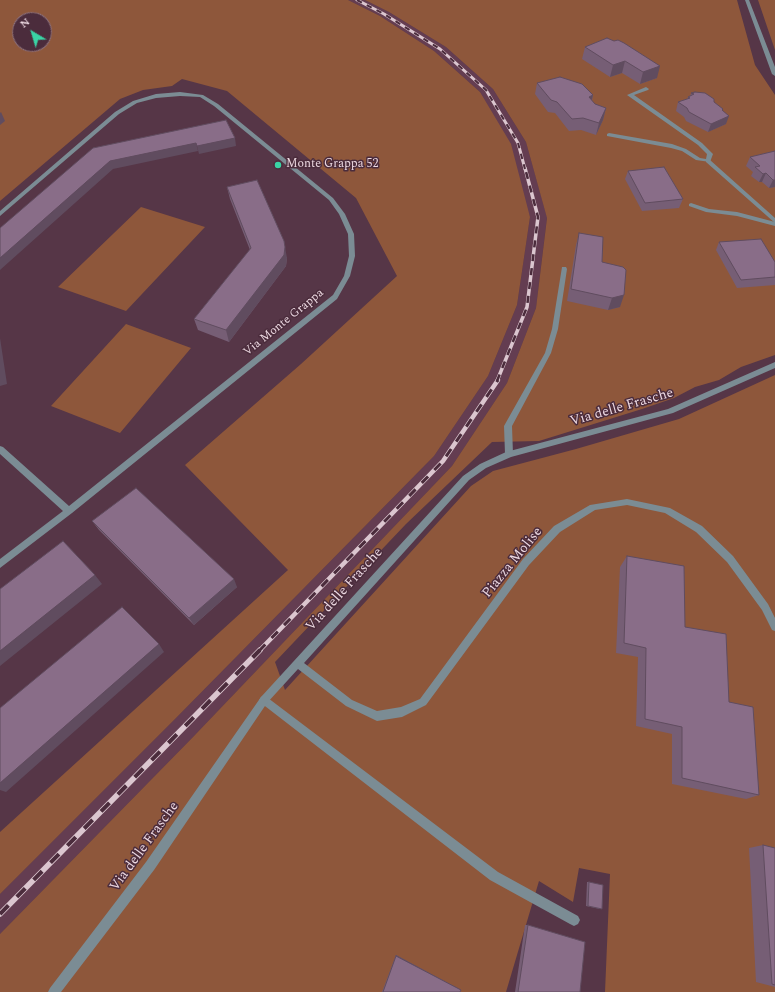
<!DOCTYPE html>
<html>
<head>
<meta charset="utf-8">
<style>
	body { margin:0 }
	#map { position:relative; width:775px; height:992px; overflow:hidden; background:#563647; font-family:Spectral,serif }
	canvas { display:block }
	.north { position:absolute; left:12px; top:12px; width:40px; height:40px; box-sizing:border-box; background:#4b2c3c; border:1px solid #8b717e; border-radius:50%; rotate:322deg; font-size:11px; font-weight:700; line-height:16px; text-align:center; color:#ecd8e1 }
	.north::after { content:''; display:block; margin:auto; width:14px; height:18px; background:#3ad4a5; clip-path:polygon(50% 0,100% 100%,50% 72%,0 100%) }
</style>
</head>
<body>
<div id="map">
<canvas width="775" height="992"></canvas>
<div class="north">N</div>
</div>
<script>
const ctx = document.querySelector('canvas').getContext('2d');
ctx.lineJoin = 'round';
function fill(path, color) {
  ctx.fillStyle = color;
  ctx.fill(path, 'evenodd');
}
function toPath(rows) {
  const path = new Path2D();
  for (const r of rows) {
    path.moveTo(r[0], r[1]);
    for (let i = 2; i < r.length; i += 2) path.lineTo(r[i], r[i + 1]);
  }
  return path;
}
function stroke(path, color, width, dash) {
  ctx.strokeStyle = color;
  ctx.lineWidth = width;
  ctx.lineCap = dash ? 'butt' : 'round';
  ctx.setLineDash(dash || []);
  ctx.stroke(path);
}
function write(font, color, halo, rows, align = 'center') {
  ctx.font = font + ' Spectral,serif';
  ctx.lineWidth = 3;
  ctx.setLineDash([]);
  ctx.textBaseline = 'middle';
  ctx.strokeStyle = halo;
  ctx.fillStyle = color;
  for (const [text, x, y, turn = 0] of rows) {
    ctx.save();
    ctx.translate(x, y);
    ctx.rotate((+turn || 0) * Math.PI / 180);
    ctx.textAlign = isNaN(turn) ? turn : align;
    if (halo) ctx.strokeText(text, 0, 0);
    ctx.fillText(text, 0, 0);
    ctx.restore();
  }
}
const built = toPath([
	[348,0,365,0,389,12,446,47,493,89,526,142,547,217,536,308,507,383,452,466,194,736,0,934,0,894,176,718,434,456,488,376,517,305,530,217,480,92,434,51,380,16]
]);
const green = toPath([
	[0,0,348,0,380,16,434,51,480,92,511,144,530,217,517,305,488,376,434,456,176,718,0,894,0,832,288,570,185,465,301,364,397,276,356,198,227,91,182,79,172,86,143,90,120,99,0,201],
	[20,20,44,20,44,44,20,44],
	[365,0,737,0,755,65,775,95,775,355,741,367,719,380,695,387,674,398,642,409,539,441,492,442,406,524,275,662,285,690,471,486,493,471,576,449,679,419,775,375,775,992,605,992,610,874,579,868,573,902,539,881,506,992,0,992,0,934,194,736,452,466,507,383,536,308,547,218,526,142,493,89,446,47,389,12],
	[758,0,775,0,775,50],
	[141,207,205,227,126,311,58,287],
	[126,324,191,348,120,433,51,406]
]);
const lane = toPath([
	[646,87,649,89,648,90,634,95,702,143,713,154,710,162,696,160,682,151,671,148,607,136,607,134,609,133,672,144,686,149,700,158,706,159,707,154,698,145,627,95,646,87],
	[691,203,709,209,737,212,775,222,775,226,737,216,706,212,689,206,689,204,691,203],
	[562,267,566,267,567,269,558,329,551,353,512,426,513,454,512,456,509,457,506,456,505,454,504,426,545,353,552,329,562,267],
	[264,695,498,872,578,916,580,920,578,924,574,926,570,924,490,880,261,703,259,700,261,697,264,695]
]);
const street = toPath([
	[745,0,749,0,775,67,775,76,772,74,745,0],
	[180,92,203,95,218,104,333,198,345,214,354,234,355,256,350,276,337,299,72,513,0,568,0,559,63,511,0,454,0,446,3,447,69,506,333,295,344,276,349,256,348,234,339,214,329,200,214,106,200,97,180,96,156,98,137,103,119,114,0,216,0,211,115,112,133,101,156,94,180,92],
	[706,160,710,160,775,218,775,223,706,162,706,160],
	[775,362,775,368,673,413,511,457,486,468,469,480,304,663,352,700,377,711,401,707,420,699,523,559,554,526,590,505,627,499,670,508,702,526,733,556,768,604,775,618,775,631,772,630,762,610,727,562,696,532,665,513,627,505,595,510,560,532,529,565,426,705,402,717,377,721,346,706,298,669,267,703,154,870,61,992,48,992,50,988,146,862,261,697,463,476,480,464,506,452,668,409,775,362]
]);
const railFar3 = toPath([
	[357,0,384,14,440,49,486,90,518,143,525,169]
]);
const railFar2 = toPath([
	[497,381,527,307,538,217,525,168]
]);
const railFar1 = toPath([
	[259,651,443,461,498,380]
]);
const rail = toPath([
	[0,914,260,650]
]);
const wall = toPath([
	[607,38,657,78,640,84,622,73,610,77,582,59,585,47],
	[537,83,593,95,592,101,595,104,606,108,603,120,596,135,581,130,569,131,555,113,548,112,535,94],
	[691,93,714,102,722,111,726,124,708,132,686,121,684,117,676,111,678,102,687,99,688,97,690,96],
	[775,151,775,187,769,188,762,182,759,182,751,176,753,172,746,166,750,157],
	[628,171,683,199,679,208,642,211,625,179],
	[227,187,287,258,286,266,229,342,198,330,194,319,250,250,230,199],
	[579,233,602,262,620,307,608,310,567,301,576,245],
	[719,242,775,262,775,285,737,288,716,250],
	[92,521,237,587,194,625,99,530],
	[627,556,685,627,729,702,759,795,746,799,672,784,672,734,636,726,638,657,616,653,620,567],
	[763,845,775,848,775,987,756,982,749,848],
	[587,882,589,882,602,909,600,909,586,906],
	[525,925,528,925,580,992,515,992],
	[396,955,459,989,460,992,382,992]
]);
const shadedWall = toPath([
	[625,61,622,73,610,77,613,65],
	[660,66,657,78,640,84,643,72],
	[593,95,590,107,589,97],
	[606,108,603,120,596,135,599,123],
	[1,112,5,121,0,125,0,113],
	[729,116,726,124,708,132,711,124],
	[235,138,236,146,199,154,197,146],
	[196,143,198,151,113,169,0,270,0,258,110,161],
	[766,173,762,182,759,182,763,174],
	[773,180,775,180,775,187,769,188],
	[285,247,287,258,286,266,229,342,226,330],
	[624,295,620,307,608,310,612,298],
	[0,338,7,384,0,386],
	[95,575,102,584,0,666,0,651],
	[234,579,237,587,194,625,189,618],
	[159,644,164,652,6,792,0,790,0,783],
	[396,955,459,989,461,990,396,956]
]);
const building = toPath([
	[607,38,614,41,618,40,624,43,660,66,643,72,625,61,613,65,585,47,607,38],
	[560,77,582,84,593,95,589,97,595,104,606,108,599,123,583,118,572,119,557,102,551,100,537,83,560,77],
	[695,92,705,93,714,99,714,102,723,109,722,110,729,116,711,124,689,112,687,108,678,102,690,98,688,97,694,94,691,93,695,92],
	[226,120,235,138,197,146,196,143,110,161,0,258,0,228,93,148,226,120],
	[775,151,775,180,773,180,766,173,763,174,755,167,760,166,750,157,775,151],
	[664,167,683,199,645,203,628,171,664,167],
	[257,180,284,241,285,247,284,255,226,330,194,319,251,248,227,187,257,180],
	[579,233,603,237,602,262,623,267,626,270,624,295,612,298,571,289,579,233],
	[761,239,775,262,775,277,741,280,719,242,761,239],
	[136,488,234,579,189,618,92,521,136,488],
	[63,541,95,575,0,651,0,589,63,541],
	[627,556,684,566,685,627,726,634,729,702,753,707,759,795,682,778,682,727,645,719,646,648,624,643,627,556],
	[122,607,159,644,0,783,0,708,122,607],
	[763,845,775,848,775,985,772,984,763,845],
	[589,882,603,885,602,909,588,906,589,882],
	[528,925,585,942,580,992,518,992,528,925],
	[396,956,461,990,460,992,383,992,396,956]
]);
const markers = [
	[278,165,4,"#3ad4a5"]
];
const farPoinames = [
	["Monte Grappa 52",286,165]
];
const farStreetnames = [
	["Via Monte Grappa",284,323,-39]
];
const streetNames = [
	["Via delle Frasche",622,408,-16],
	["Piazza Molise",513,563,-51],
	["Via delle Frasche",345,590,-48],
	["Via delle Frasche",145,847,-54]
];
fill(built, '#643d51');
fill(green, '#8e573b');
fill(lane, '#7b8c94');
fill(street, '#7b8c94');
stroke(railFar3, '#dbc6cf', 3);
stroke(railFar2, '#dbc6cf', 3.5);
stroke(railFar1, '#dbc6cf', 4.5);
stroke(rail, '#dbc6cf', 5.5);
stroke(railFar3, '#4b2c3c', 2, [5.5]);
stroke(railFar2, '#4b2c3c', 2.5, [7]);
stroke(railFar1, '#4b2c3c', 3, [9]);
stroke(rail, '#4b2c3c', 4, [12]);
fill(wall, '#765e75');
fill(shadedWall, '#604c5f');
fill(building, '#896d88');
stroke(building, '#604c5f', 1);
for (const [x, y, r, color] of markers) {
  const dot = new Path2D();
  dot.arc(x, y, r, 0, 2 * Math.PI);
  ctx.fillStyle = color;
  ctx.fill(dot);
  stroke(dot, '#4b2c3c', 1.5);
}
write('12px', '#ecd8e1', '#4b2c3c', farPoinames, 'left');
write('12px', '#ecd8e1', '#4b2c3c', farStreetnames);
write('14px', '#ecd8e1', '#4b2c3c', streetNames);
</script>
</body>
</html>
